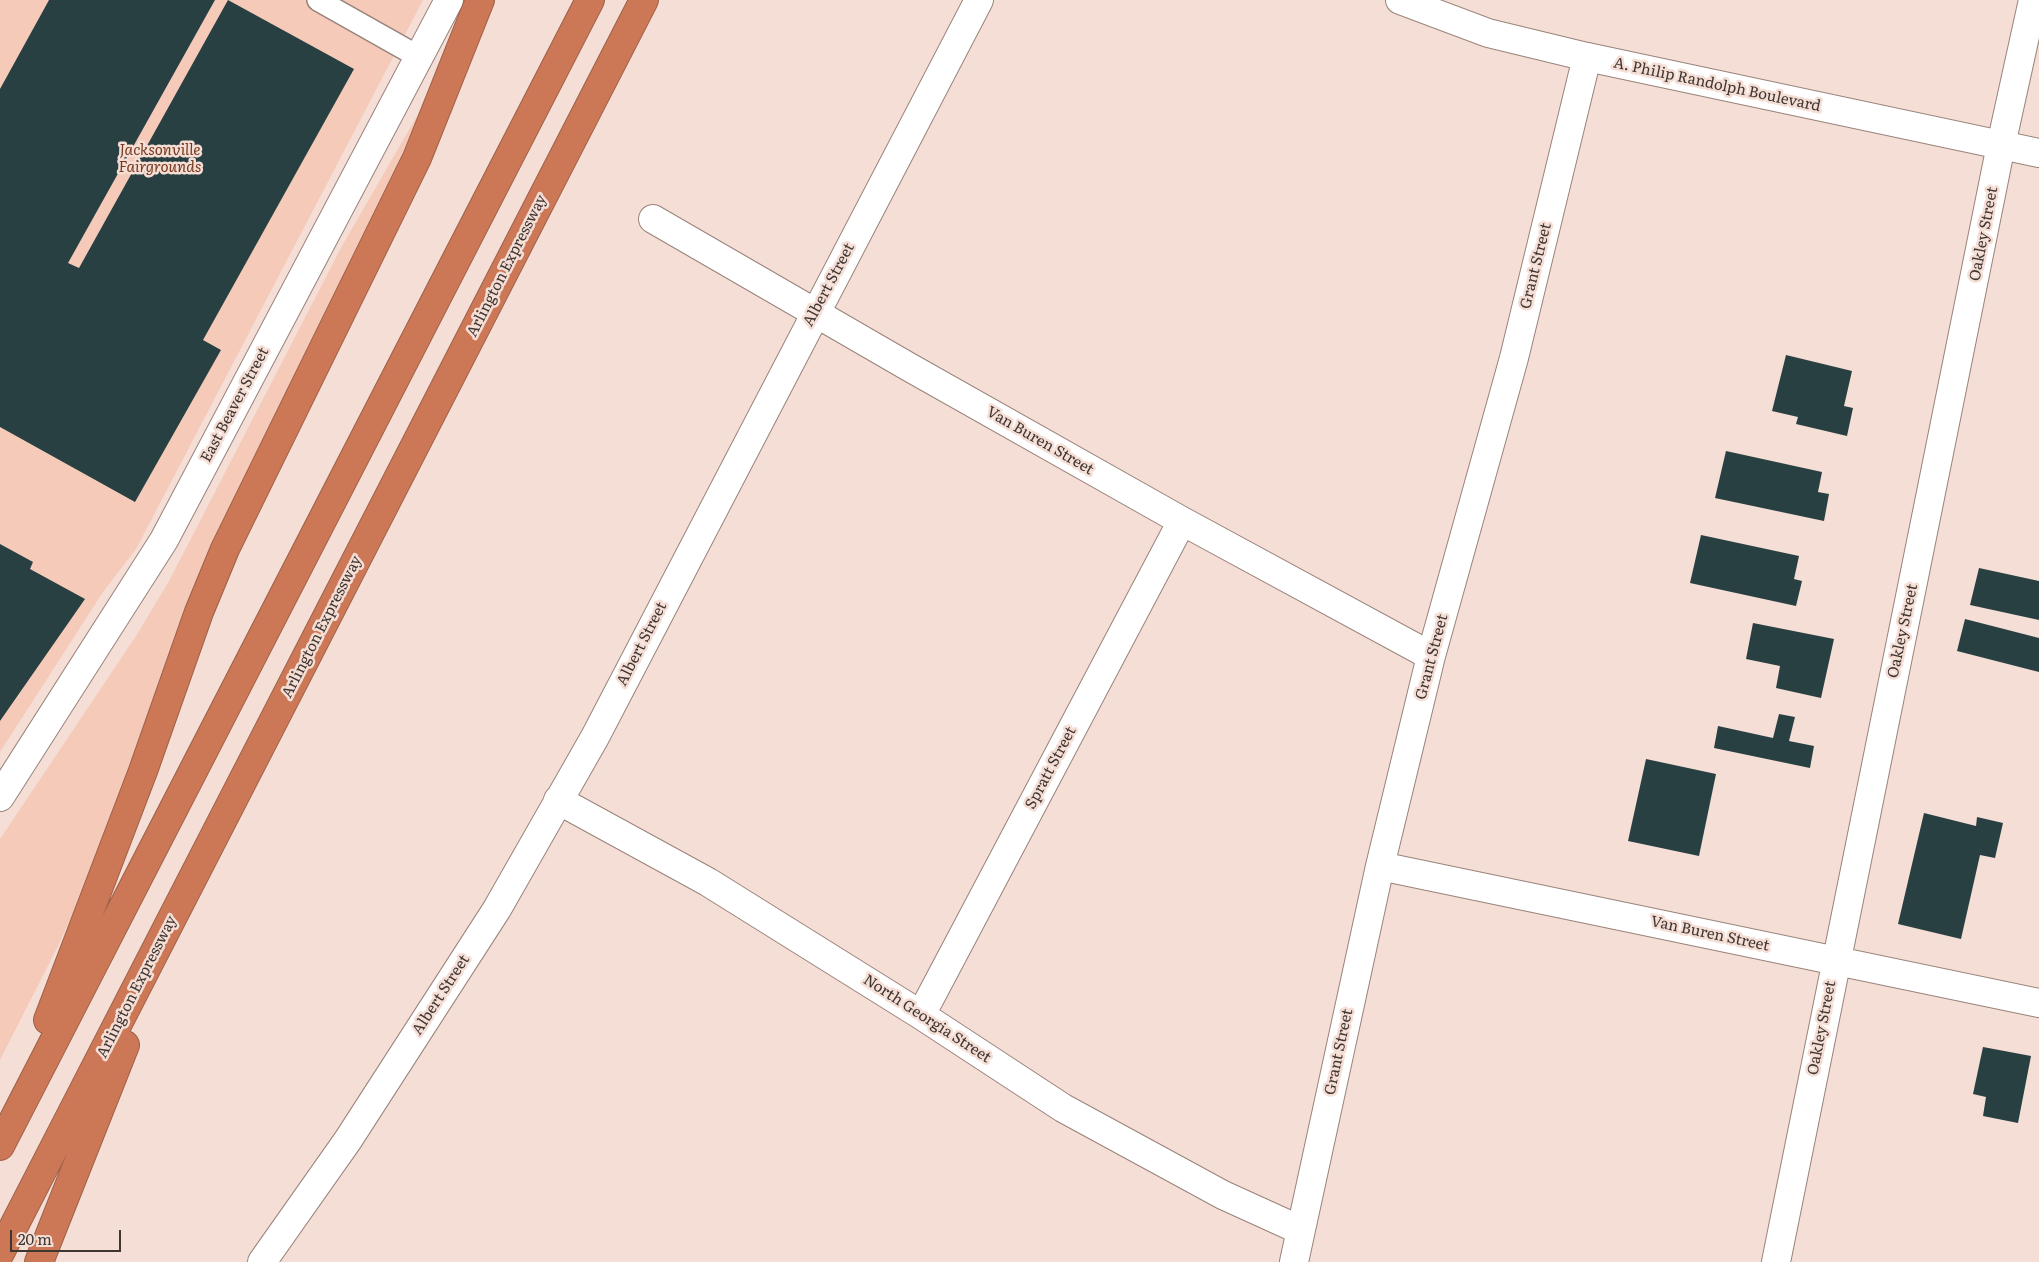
<!DOCTYPE html>
<html>
<head>
<meta charset="utf-8">
<style>
	body { margin:0 }
	#map { position:relative; width:2039px; height:1262px; overflow:hidden; background:#f5ded5; font-family:Literata,serif }
	canvas { display:block }
	.scale { position:absolute; left:10px; top:1230px; width:111px; height:22px; box-sizing:border-box; border:2px solid #3f3632; border-top:0; padding-left:6px; font-size:15px; line-height:18px; white-space:nowrap; color:#3f3632; -webkit-text-stroke:4px #f5ded5; paint-order:stroke }
</style>
</head>
<body>
<div id="map">
<canvas width="2039" height="1262"></canvas>
<div class="scale">20 m</div>
</div>
<script>
const ctx = document.querySelector('canvas').getContext('2d');
ctx.lineJoin = 'round';
function fill(path, color) {
  ctx.fillStyle = color;
  ctx.fill(path, 'evenodd');
}
function toPath(rows) {
  const path = new Path2D();
  for (const r of rows) {
    path.moveTo(r[0], r[1]);
    for (let i = 2; i < r.length; i += 2) path.lineTo(r[i], r[i + 1]);
  }
  return path;
}
function stroke(path, color, width, dash) {
  ctx.strokeStyle = color;
  ctx.lineWidth = width;
  ctx.lineCap = dash ? 'butt' : 'round';
  ctx.setLineDash(dash || []);
  ctx.stroke(path);
}
function write(font, color, halo, rows, align = 'center') {
  ctx.font = font + ' Literata,serif';
  ctx.lineWidth = 5;
  ctx.setLineDash([]);
  ctx.textBaseline = 'middle';
  ctx.strokeStyle = halo;
  ctx.fillStyle = color;
  for (const [text, x, y, turn = 0] of rows) {
    ctx.save();
    ctx.translate(x, y);
    ctx.rotate((+turn || 0) * Math.PI / 180);
    ctx.textAlign = isNaN(turn) ? turn : align;
    if (halo) ctx.strokeText(text, 0, 0);
    ctx.fillText(text, 0, 0);
    ctx.restore();
  }
}
const green = toPath([
	[0,0,423,0,136,549,103,592,0,752],
	[425,102,350,272,94,867,59,944,0,1060,0,839,136,636,169,581,342,246]
]);
const building = toPath([
	[49,0,215,0,68,263,79,268,228,0,354,69,203,340,221,350,135,502,0,427,0,89],
	[1786,355,1852,371,1844,406,1853,408,1847,436,1796,424,1798,417,1772,411],
	[1726,451,1822,472,1818,492,1829,494,1824,521,1715,498],
	[1701,535,1799,556,1794,579,1802,581,1796,606,1690,583],
	[0,544,33,562,30,569,85,599,0,721],
	[1979,568,2039,581,2039,620,1970,605],
	[1965,619,2039,638,2039,672,1957,651],
	[1753,623,1834,639,1821,698,1776,688,1780,666,1746,659],
	[1779,714,1795,717,1789,741,1814,746,1810,768,1714,748,1718,726,1773,738],
	[1646,759,1716,774,1699,856,1628,841],
	[1924,813,1976,826,1977,817,2003,823,1995,858,1980,855,1961,939,1898,924],
	[1983,1047,2031,1056,2018,1123,1983,1116,1986,1097,1973,1094]
]);
const service = toPath([
	[318,0,419,57]
]);
const minor = toPath([
	[653,219,909,367,1182,521,1431,656],
	[0,797,164,540,449,0],
	[558,800,708,882,921,1015,1063,1108,1223,1195,1300,1230],
	[1380,866,2039,1003],
	[921,1015,1182,521],
	[262,1262,348,1140,497,909,595,737,979,0],
	[1294,1262,1380,866,1431,656,1514,358,1587,57],
	[1776,1262,2001,145,2033,0]
]);
const tertiary = toPath([
	[1400,0,1488,33,1587,57,2039,153]
]);
const motorway = toPath([
	[48,1020,143,771,199,612,225,549,417,158,480,0],
	[0,1146,590,0],
	[0,1253,644,0],
	[39,1262,125,1045]
]);
const streetNames = [
	["A. Philip Randolph Boulevard",1717,85,12],
	["Oakley Street",1984,234,-79],
	["Arlington Expressway",507,266,-63],
	["Grant Street",1536,266,-76],
	["Albert Street",829,285,-62],
	["East Beaver Street",235,405,-62],
	["Van Buren Street",1040,441,30],
	["Arlington Expressway",322,627,-63],
	["Oakley Street",1903,631,-78],
	["Albert Street",642,644,-63],
	["Grant Street",1432,657,-75],
	["Spratt Street",1051,768,-62],
	["Van Buren Street",1710,934,12],
	["Arlington Expressway",137,987,-63],
	["Albert Street",441,995,-57],
	["North Georgia Street",927,1019,33],
	["Oakley Street",1822,1028,-79],
	["Grant Street",1339,1052,-78]
];
const parkNames = [
	["Jacksonville",160,151],
	["Fairgrounds",160,168]
];
fill(green, '#f5cab9');
fill(building, '#294042');
stroke(service, '#99837b', 24);
stroke(minor, '#99837b', 30);
stroke(tertiary, '#99837b', 30);
stroke(motorway, '#9b6049', 30);
stroke(service, '#fff', 21);
stroke(minor, '#fff', 28);
stroke(tertiary, '#fff', 28);
stroke(motorway, '#c75', 28);
write('15px', '#3f3632', '#f5ded5', streetNames);
write('italic 15px', '#75381e', '#f5ded5', parkNames);
</script>
</body>
</html>
